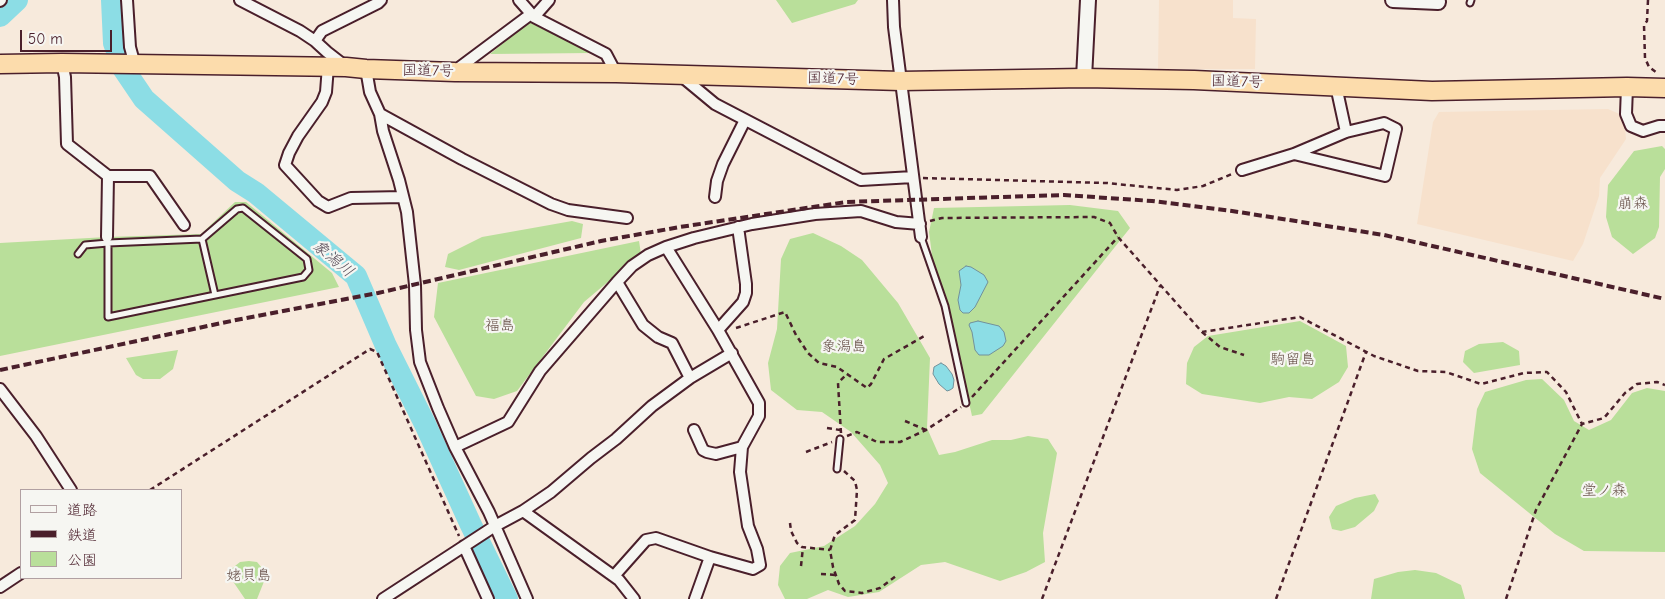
<!DOCTYPE html>
<html>
<head>
<meta charset="utf-8">
<style>
	body { margin:0 }
	#map { position:relative; width:1665px; height:599px; overflow:hidden; background:#f7eadc; font-family:"Comic Neue","Klee One",sans-serif }
	canvas { display:block }
	.legend { position:absolute; left:20px; top:489px; width:162px; height:90px; box-sizing:border-box; background:#f6f6f2; border:1px solid #b1a0a2; margin:0; padding:6px 9px; list-style:none; font-size:15px; color:#4a1f2b }
	.legend li { display:flex; align-items:center; gap:10px; height:25px }
	.legend b { width:25px; border:1px solid #b1a0a2 }
	.scale { position:absolute; left:20px; top:30px; width:92px; height:22px; box-sizing:border-box; border:2px solid #4a1f2b; border-top:0; padding-left:6px; font-size:15px; line-height:18px; white-space:nowrap; color:#4a1f2b; -webkit-text-stroke:4px #f6f6f2; paint-order:stroke }
</style>
</head>
<body>
<div id="map">
<canvas width="1665" height="599"></canvas>
<ul class="legend">
<li><b style="height:6px;background:#f6f6f2"></b>道路</li>
<li><b style="height:6px;background:#4a1f2b"></b>鉄道</li>
<li><b style="height:14px;background:#b9df9a"></b>公園</li>
</ul>
<div class="scale">50 m</div>
</div>
<script>
const ctx = document.querySelector('canvas').getContext('2d');
ctx.lineJoin = 'round';
function fill(path, color) {
  ctx.fillStyle = color;
  ctx.fill(path, 'evenodd');
}
function toPath(rows) {
  const path = new Path2D();
  for (const r of rows) {
    path.moveTo(r[0], r[1]);
    for (let i = 2; i < r.length; i += 2) path.lineTo(r[i], r[i + 1]);
  }
  return path;
}
function stroke(path, color, width, dash) {
  ctx.strokeStyle = color;
  ctx.lineWidth = width;
  ctx.lineCap = dash ? 'butt' : 'round';
  ctx.setLineDash(dash || []);
  ctx.stroke(path);
}
function write(font, color, halo, rows, align = 'center') {
  ctx.font = font + ' "Comic Neue","Klee One",sans-serif';
  ctx.lineWidth = 4.5;
  ctx.setLineDash([]);
  ctx.textBaseline = 'middle';
  ctx.strokeStyle = halo;
  ctx.fillStyle = color;
  for (const [text, x, y, turn = 0] of rows) {
    ctx.save();
    ctx.translate(x, y);
    ctx.rotate((+turn || 0) * Math.PI / 180);
    ctx.textAlign = isNaN(turn) ? turn : align;
    if (halo) ctx.strokeText(text, 0, 0);
    ctx.fillText(text, 0, 0);
    ctx.restore();
  }
}
const built = toPath([
	[1159,0,1233,0,1233,18,1256,19,1255,69,1158,69],
	[1608,109,1624,116,1626,139,1600,178,1599,196,1583,244,1573,261,1417,224,1433,122,1439,112]
]);
const green = toPath([
	[776,0,858,0,855,4,792,23],
	[529,22,592,53,490,54],
	[1662,146,1665,149,1665,169,1660,177,1659,227,1655,238,1633,254,1612,237,1606,217,1608,185,1634,151],
	[235,202,246,202,332,273,339,287,0,356,0,243,107,237,201,234],
	[1070,205,1118,211,1130,228,982,414,972,416,947,304,934,271,929,232,934,208],
	[572,221,583,224,581,238,459,270,445,267,448,254,482,237],
	[813,233,841,246,862,260,898,303,930,358,927,428,939,455,955,452,992,440,1011,440,1028,436,1048,439,1057,453,1043,533,1045,562,1026,572,1000,581,945,562,921,565,879,592,848,597,828,590,807,599,785,599,778,585,780,566,790,553,824,546,855,526,875,504,888,483,880,465,851,432,822,412,797,410,771,390,768,363,777,329,781,259,790,239],
	[639,241,641,254,584,302,517,391,494,399,476,396,434,317,438,283],
	[1300,321,1346,346,1348,367,1339,382,1312,399,1289,397,1260,403,1202,394,1186,384,1187,363,1194,347,1208,336],
	[1503,342,1519,351,1520,365,1474,373,1463,362,1465,351,1479,344],
	[178,350,173,369,160,379,143,379,136,375,126,358],
	[1542,379,1564,400,1574,421,1589,430,1611,420,1632,393,1647,388,1665,391,1665,552,1584,551,1555,534,1480,473,1472,449,1477,409,1485,392,1526,380],
	[1375,494,1379,501,1374,511,1355,527,1341,531,1332,529,1329,517,1336,506,1355,498],
	[249,561,257,562,267,574,257,599,245,599,230,577,230,570,240,562],
	[1415,570,1436,573,1461,585,1465,599,1371,599,1374,579,1398,572]
]);
const water = toPath([
	[966,266,971,267,984,275,988,282,975,307,969,313,963,313,960,310,958,300,961,285,959,271,966,266],
	[978,321,999,326,1004,332,1006,341,1003,346,989,355,979,355,975,350,972,332,969,325,970,323,978,321],
	[941,363,946,366,952,374,954,380,953,388,950,390,947,391,939,384,933,374,934,367,941,363]
]);
const river = toPath([
	[112,0,114,43,123,68,144,99,237,181,256,193,356,276,386,346,425,424,470,523,507,599],
	[0,16,17,0]
]);
const path = toPath([
	[1648,0,1647,21,1644,25,1645,58,1649,67,1657,73],
	[923,178,1107,183,1177,190,1203,186,1232,174],
	[930,221,942,218,1094,217,1110,223,1118,237,1202,332,1300,317,1374,356,1418,371,1446,372,1481,384,1524,373,1547,372,1566,392,1582,424],
	[736,328,785,312,796,335,808,353,819,363,837,367,867,388,871,384,884,359,926,335],
	[1202,332,1220,347,1244,355],
	[972,397,1118,237],
	[905,421,926,430],
	[827,428,840,430],
	[841,433,838,383,846,375],
	[847,436,857,432,877,442,900,442,926,430,961,407],
	[806,452,832,442],
	[844,471,855,481,857,490,855,520,835,535,830,550,833,567,839,584,845,591,862,593,880,588,896,576],
	[150,490,370,349,377,352,459,536],
	[790,523,791,531,797,543,802,547,830,550],
	[801,566,803,547],
	[821,574,836,575],
	[1042,599,1160,286],
	[1276,599,1366,352],
	[1506,599,1536,510,1582,424,1604,418,1625,393,1637,384,1657,382,1665,385]
]);
const service = toPath([
	[1470,3,1471,0],
	[921,237,945,306,966,403],
	[202,239,215,295],
	[78,254,85,245,108,243,202,239,237,209,243,208,307,259,309,270,303,277,108,317,108,243,107,237],
	[837,469,840,439]
]);
const minor = toPath([
	[127,0,130,47,135,65],
	[240,0,300,31,315,41,327,52,345,66],
	[519,0,534,17,606,54,616,73],
	[893,0,894,27,921,237],
	[0,1,1,0],
	[534,17,549,0],
	[315,41,322,31,378,3,381,0],
	[62,63,65,77,67,144,108,176,150,176,184,225],
	[328,66,326,92,322,102,298,136,289,153,285,165,318,201,328,207,351,198,403,197],
	[366,69,370,92,380,114,383,131,399,180,407,212,415,285,416,330,420,362,438,408,455,447,489,512,527,599],
	[456,70,531,14],
	[680,75,715,104,861,180,913,177],
	[1336,86,1346,132],
	[1627,87,1626,114,1631,126,1643,131,1659,126,1665,126],
	[380,114,462,159,551,204,568,210,627,218],
	[1242,170,1294,154,1346,132,1384,123,1396,129,1385,176,1294,154],
	[715,197,717,181,723,164,745,120],
	[107,237,108,176],
	[617,282,643,325,658,337,672,343,690,378],
	[718,330,743,302,746,293,746,284,738,227],
	[0,389,36,436,71,490],
	[694,430,703,450,707,452,716,454,742,447],
	[455,447,508,422,540,371,617,282,632,266,648,255,666,247],
	[523,511,551,492,591,458,616,439,652,406,690,378,732,353],
	[464,546,488,599],
	[614,576,646,540,656,538,710,557,753,569,760,565,757,549,748,526,740,472,742,447,759,416,759,403,718,330,666,247,694,238,752,224,815,214,861,211,896,222,920,224],
	[0,587,21,573],
	[383,599,495,526,523,511,619,580,634,599],
	[695,599,710,557]
]);
const tertiary = toPath([
	[1393,0,1438,2],
	[1084,78,1088,0]
]);
const trunk = toPath([
	[0,64,62,63,346,67,366,69,455,72,616,73,901,81,1084,78,1194,80,1432,91,1627,87,1665,88]
]);
const rail = toPath([
	[0,370,236,320,378,293,601,241,680,227,846,202,1064,195,1152,201,1232,211,1384,235,1665,299]
]);
const streetNames = [
	["国道7号",428,71,1],
	["国道7号",833,79,2],
	["国道7号",1237,82,2]
];
const parkNames = [
	["崩森",1633,204],
	["福島",500,326],
	["象潟島",844,347],
	["駒留島",1293,360],
	["堂ノ森",1604,491],
	["姥貝島",249,576]
];
const waterNames = [
	["象潟川",333,259,40]
];
fill(built, '#f7e1cc');
fill(green, '#b9df9a');
fill(water, '#8cdde5');
stroke(water, '#72919b', 1);
stroke(river, '#8cdde5', 22);
stroke(service, '#4a1f2b', 9);
stroke(minor, '#4a1f2b', 14);
stroke(tertiary, '#4a1f2b', 18);
stroke(trunk, '#4a1f2b', 21);
stroke(path, '#4a1f2b', 2.5, [5, 4]);
stroke(service, '#f6f6f2', 5);
stroke(minor, '#f6f6f2', 10);
stroke(tertiary, '#f6f6f2', 14);
stroke(trunk, '#fcdcac', 18);
stroke(rail, '#4a1f2b', 4, [8, 4]);
write('15px', '#4a1f2b', '#f6f6f2', streetNames);
write('15px', '#664f47', '#f6f6f2', parkNames);
write('italic 16px', '#5a4e5a', '#f6f6f2', waterNames);
</script>
</body>
</html>
